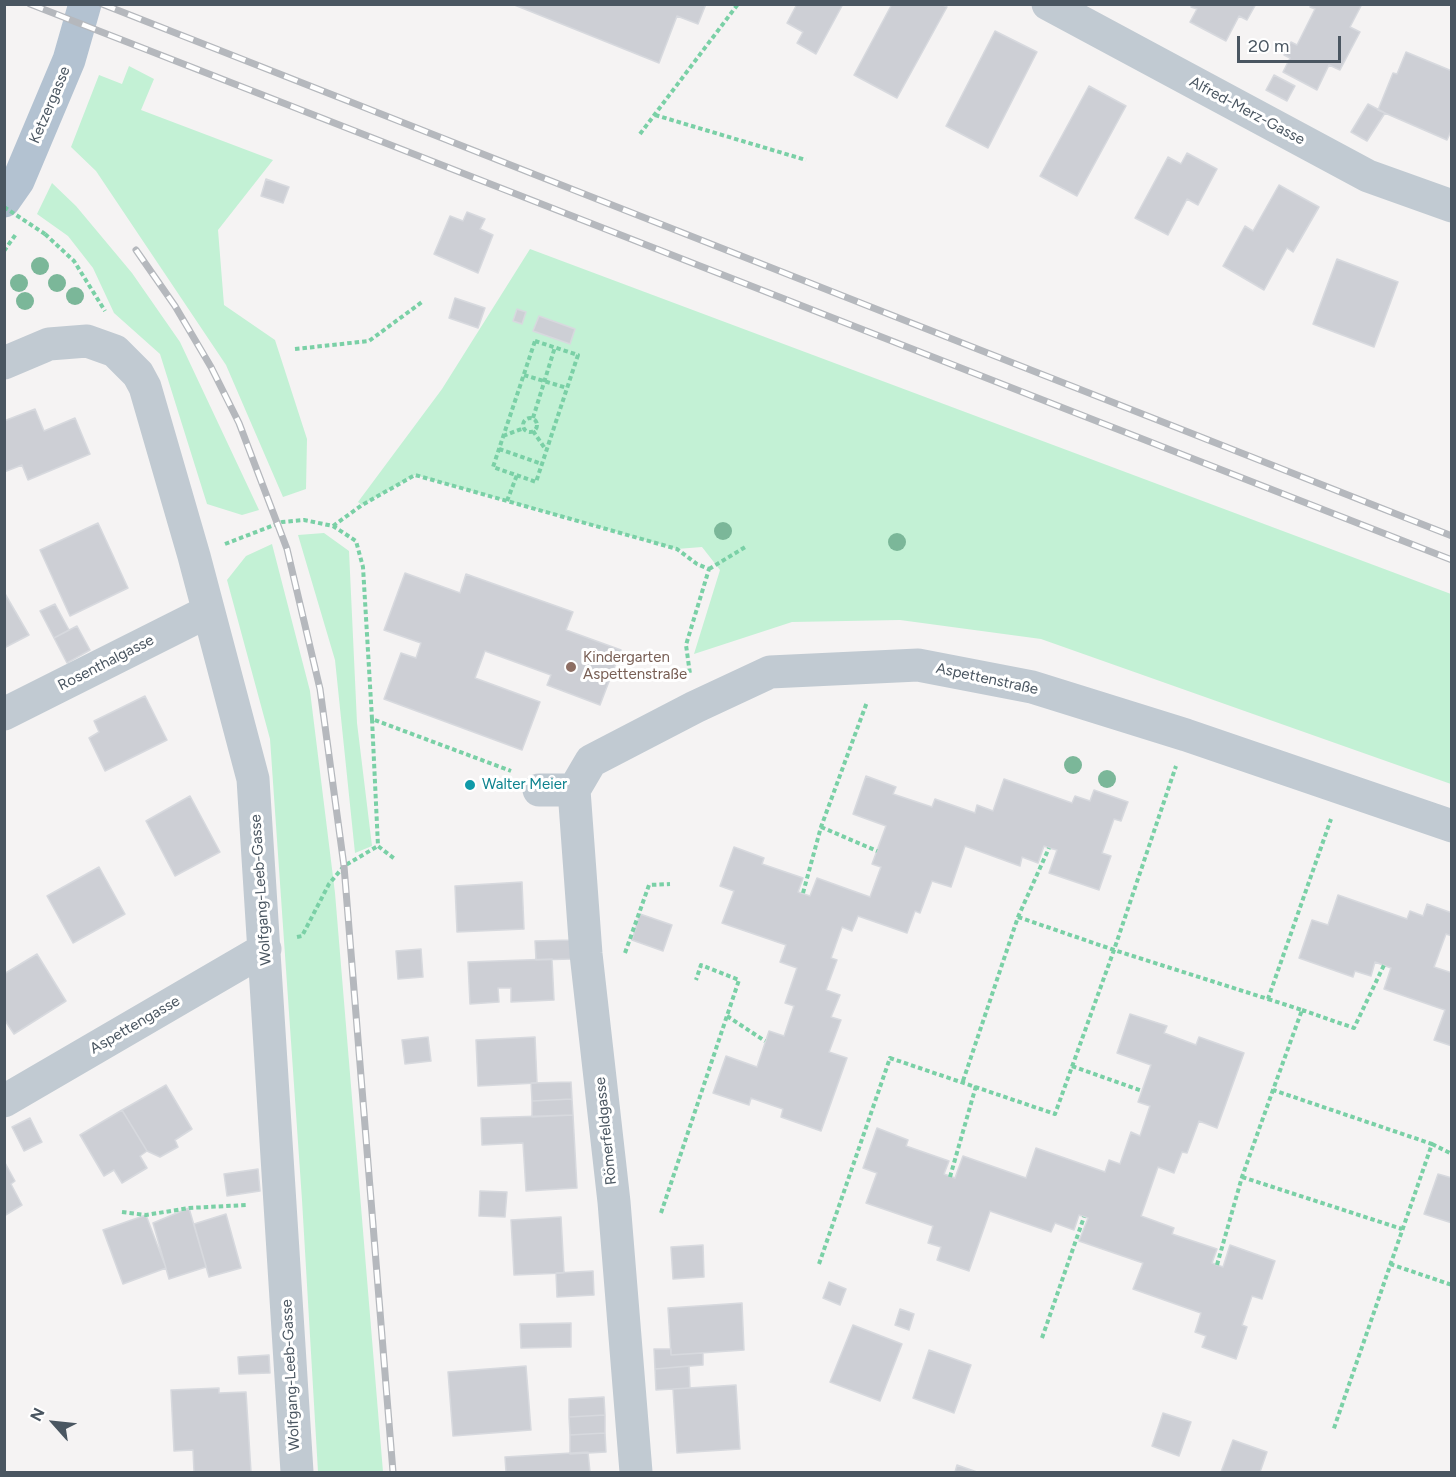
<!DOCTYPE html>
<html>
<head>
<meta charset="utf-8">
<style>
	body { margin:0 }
	#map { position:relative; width:1456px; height:1477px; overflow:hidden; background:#f5f3f3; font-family:Figtree,sans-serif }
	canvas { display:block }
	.frame { position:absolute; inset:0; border:6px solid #4a5661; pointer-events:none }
	.north { position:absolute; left:24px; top:1393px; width:60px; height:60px; -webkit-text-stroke:4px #fff; paint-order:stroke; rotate:297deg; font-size:16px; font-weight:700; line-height:24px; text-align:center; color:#4a5661 }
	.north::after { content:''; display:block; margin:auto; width:21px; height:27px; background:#4a5661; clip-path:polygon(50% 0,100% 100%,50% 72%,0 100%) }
	.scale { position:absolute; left:1237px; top:36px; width:104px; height:27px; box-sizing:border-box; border:3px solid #4a5661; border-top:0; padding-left:8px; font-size:18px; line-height:21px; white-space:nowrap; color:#4a5661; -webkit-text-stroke:4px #fff; paint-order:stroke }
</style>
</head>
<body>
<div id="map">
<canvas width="1456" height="1477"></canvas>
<div class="frame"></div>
<div class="north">N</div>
<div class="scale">20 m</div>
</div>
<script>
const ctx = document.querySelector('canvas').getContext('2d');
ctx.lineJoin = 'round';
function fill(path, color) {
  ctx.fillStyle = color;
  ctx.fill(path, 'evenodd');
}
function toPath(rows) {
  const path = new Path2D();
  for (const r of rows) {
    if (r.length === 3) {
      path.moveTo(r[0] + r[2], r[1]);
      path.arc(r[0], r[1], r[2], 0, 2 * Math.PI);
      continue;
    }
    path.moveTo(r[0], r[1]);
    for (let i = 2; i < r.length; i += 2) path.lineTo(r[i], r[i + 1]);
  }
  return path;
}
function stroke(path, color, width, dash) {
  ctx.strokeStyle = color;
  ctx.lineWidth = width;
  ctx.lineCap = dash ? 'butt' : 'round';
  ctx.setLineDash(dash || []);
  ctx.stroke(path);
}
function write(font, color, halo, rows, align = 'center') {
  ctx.font = font + ' Figtree,sans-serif';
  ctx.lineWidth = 6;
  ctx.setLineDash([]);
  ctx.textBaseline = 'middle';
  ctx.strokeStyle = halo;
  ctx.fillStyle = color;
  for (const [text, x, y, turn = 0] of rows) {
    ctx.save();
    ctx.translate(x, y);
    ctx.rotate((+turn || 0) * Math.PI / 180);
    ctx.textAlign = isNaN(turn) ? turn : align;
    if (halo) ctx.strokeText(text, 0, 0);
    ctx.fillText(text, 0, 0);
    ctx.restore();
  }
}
const green = toPath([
	[129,66,154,79,141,110,273,160,218,230,224,305,275,340,307,439,306,489,283,497,226,365,96,171,71,147,99,75,122,84],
	[52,183,76,206,132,273,180,342,259,510,242,515,207,504,160,354,114,313,93,268,68,236,37,214],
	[530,249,1451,594,1451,784,1041,639,900,620,792,622,694,654,720,570,702,547,677,549,415,475,362,505,358,502,442,389],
	[324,533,349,551,357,723,372,846,355,853,335,660,298,535],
	[272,544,310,691,335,893,383,1472,318,1472,302,1200,270,739,227,580,246,556]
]);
const building = toPath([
	[512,4,706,4,698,24,677,16,659,63,512,4],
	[797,4,843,4,816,54,797,43,803,32,787,23,797,4],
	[892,4,941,4,947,7,897,98,854,75,892,4],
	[1192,4,1256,4,1247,20,1239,16,1226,41,1190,22,1197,9,1191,7,1192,4],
	[1311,4,1362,4,1350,27,1360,32,1340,70,1329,65,1317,90,1283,72,1290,58,1284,55,1291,42,1297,45,1315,9,1310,7,1311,4],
	[995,31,1037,52,988,148,946,126,995,31],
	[1406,52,1452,71,1452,129,1447,140,1378,110,1393,73,1397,74,1406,52],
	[1274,75,1295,86,1287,101,1266,90,1274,75],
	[1089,86,1126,106,1077,196,1040,176,1089,86],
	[1368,104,1385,113,1367,141,1351,132,1368,104],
	[1187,153,1217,169,1198,205,1187,199,1168,235,1135,218,1168,157,1181,164,1187,153],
	[266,179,289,187,283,203,261,196,266,179],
	[1279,185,1319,207,1293,252,1287,248,1264,290,1223,266,1245,226,1253,231,1279,185],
	[467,212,485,219,480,229,493,235,478,273,434,254,450,216,463,221,467,212],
	[1337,259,1398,282,1374,347,1313,324,1337,259],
	[455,298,485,308,478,328,449,318,455,298],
	[517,309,526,312,522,324,513,321,517,309],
	[539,316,575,329,570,344,533,331,539,316],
	[35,409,44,431,75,418,90,454,28,480,22,465,4,472,4,421,35,409],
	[98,523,128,588,70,616,40,550,98,523],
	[405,573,460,593,466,574,573,612,566,630,621,650,600,705,547,685,551,675,485,651,475,678,540,702,522,750,384,699,401,653,416,658,421,643,384,630,405,573],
	[4,592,29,635,4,648,4,592],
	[55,604,69,630,54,638,40,611,55,604],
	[77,626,90,650,67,663,54,638,77,626],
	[145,696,167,740,105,771,89,738,99,732,94,721,145,696],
	[866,776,896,787,893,794,932,807,935,799,975,813,977,805,993,811,1004,779,1072,803,1075,796,1090,801,1094,790,1128,802,1121,821,1114,819,1102,853,1111,856,1099,890,1049,873,1057,850,1049,848,1044,846,1038,863,1022,857,1020,866,965,846,951,887,932,881,920,913,915,911,907,933,858,916,852,931,842,927,831,958,837,960,826,990,840,995,831,1017,841,1020,829,1052,847,1058,821,1131,781,1117,783,1109,751,1098,749,1105,713,1093,726,1056,757,1067,769,1031,784,1036,794,1006,785,1003,797,968,780,962,786,945,722,923,734,891,720,886,734,847,764,858,762,864,803,878,798,892,810,896,817,878,870,897,881,867,872,864,886,826,853,814,866,776],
	[190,796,220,852,175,876,146,821,190,796],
	[99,867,125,914,73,943,47,896,99,867],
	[522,882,524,929,457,932,455,886,522,882],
	[1338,895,1407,919,1410,911,1423,916,1427,904,1452,913,1452,936,1446,934,1434,967,1452,973,1452,1046,1434,1040,1445,1010,1384,989,1391,968,1375,962,1371,976,1355,971,1353,977,1299,958,1312,920,1328,925,1338,895],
	[640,914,672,925,663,951,632,940,640,914],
	[570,940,571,959,536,960,535,941,570,940],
	[421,949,423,977,398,979,396,951,421,949],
	[37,954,66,1001,14,1034,4,1019,4,974,37,954],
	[552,959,554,1000,511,1002,511,988,498,988,499,1002,470,1004,468,962,552,959],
	[1130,1014,1167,1026,1164,1033,1196,1045,1199,1037,1244,1053,1217,1128,1199,1121,1187,1153,1182,1152,1174,1173,1158,1167,1141,1216,1174,1228,1172,1234,1217,1249,1212,1263,1223,1267,1230,1245,1275,1261,1262,1299,1252,1296,1242,1325,1247,1327,1236,1359,1202,1347,1206,1336,1195,1332,1201,1313,1133,1289,1143,1263,1079,1241,1088,1218,1079,1215,1074,1230,1055,1223,1051,1232,990,1211,969,1271,937,1260,941,1247,928,1243,933,1226,866,1203,877,1173,863,1168,877,1128,908,1140,906,1146,949,1161,944,1174,955,1178,963,1156,1026,1178,1036,1148,1105,1172,1109,1160,1120,1164,1131,1132,1140,1136,1150,1106,1138,1102,1151,1065,1117,1053,1130,1014],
	[428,1037,431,1061,405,1064,402,1040,428,1037],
	[535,1037,537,1083,478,1086,476,1040,535,1037],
	[571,1082,572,1099,532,1101,531,1083,571,1082],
	[166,1085,192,1129,175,1140,178,1147,160,1157,147,1151,122,1110,166,1085],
	[572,1099,573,1115,532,1117,532,1101,572,1099],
	[122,1110,147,1151,140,1156,147,1168,122,1183,114,1170,104,1176,80,1135,122,1110],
	[573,1115,577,1188,526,1191,523,1143,482,1145,481,1118,573,1115],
	[30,1118,42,1142,24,1151,12,1127,30,1118],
	[4,1161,15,1181,11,1184,22,1205,4,1216,4,1161],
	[258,1169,260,1191,227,1196,224,1174,258,1169],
	[1438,1174,1452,1178,1452,1223,1424,1214,1438,1174],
	[480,1191,507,1192,505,1217,479,1216,480,1191],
	[189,1208,206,1267,169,1279,153,1223,189,1208],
	[226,1214,241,1268,209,1277,194,1224,226,1214],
	[146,1215,166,1268,123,1284,103,1230,146,1215],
	[561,1217,564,1273,514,1275,511,1220,561,1217],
	[703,1245,704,1277,673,1279,671,1247,703,1245],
	[593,1271,594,1295,557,1297,556,1273,593,1271],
	[829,1282,846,1289,840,1305,823,1298,829,1282],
	[742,1303,744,1350,671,1355,668,1308,742,1303],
	[900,1309,914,1314,909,1330,895,1325,900,1309],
	[571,1323,571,1347,521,1348,520,1324,571,1323],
	[853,1325,902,1344,880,1401,830,1382,853,1325],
	[654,1349,671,1349,671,1355,703,1353,703,1365,655,1369,654,1349],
	[929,1350,971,1365,954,1413,913,1398,929,1350],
	[269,1355,270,1373,239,1374,238,1357,269,1355],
	[526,1366,531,1430,453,1436,448,1372,526,1366],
	[689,1366,690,1388,656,1390,655,1369,689,1366],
	[736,1385,740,1449,677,1453,673,1389,736,1385],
	[219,1388,219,1393,246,1392,251,1472,194,1472,193,1450,174,1451,171,1390,219,1388],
	[604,1397,605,1415,569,1417,569,1399,604,1397],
	[1163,1413,1191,1422,1179,1456,1152,1446,1163,1413],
	[605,1415,605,1433,570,1435,569,1417,605,1415],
	[605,1433,606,1452,570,1454,570,1435,605,1433],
	[1233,1440,1267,1452,1260,1472,1221,1472,1233,1440],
	[588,1452,590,1472,506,1472,505,1457,588,1452],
	[957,1465,977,1472,955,1472,957,1465]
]);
const path = toPath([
	[655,115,806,160],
	[640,134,738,4],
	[45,234,74,261,105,311],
	[4,251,16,234],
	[535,341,578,355,536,482,493,467,535,341],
	[295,349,369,341,422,302],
	[524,375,567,388],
	[533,418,555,347],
	[530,425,7],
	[533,431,546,450],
	[503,436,524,428],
	[499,449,542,464],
	[507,501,517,475],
	[333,526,362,505,415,475,677,549,697,564,709,569,686,645,690,674],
	[225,544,282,522,304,520,333,526,356,541,363,567,372,719,511,771],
	[709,569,747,546],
	[372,719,378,846,396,860],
	[821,827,877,851],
	[803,893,821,827,867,702],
	[1018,917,1114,950,1176,766],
	[297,937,302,936,329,884,344,866,378,846],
	[625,953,649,885,670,884],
	[1268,999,1302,1010,1273,1090,1432,1144,1333,1431],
	[1302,1010,1354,1028,1384,965],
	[727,1016,765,1041],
	[1072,1066,1142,1091],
	[963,1081,1018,917,1049,848],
	[1432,1144,1452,1154],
	[950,1177,976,1086],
	[1242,1177,1402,1229],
	[122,1212,146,1215,189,1208,246,1205],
	[661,1213,739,980,701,965,696,980],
	[819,1264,890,1058,1055,1114,1114,950,1268,999,1331,819],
	[1390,1264,1452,1285],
	[1217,1265,1242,1177,1273,1090],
	[1042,1338,1084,1217]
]);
const minor = toPath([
	[1048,4,1368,176,1452,206],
	[4,363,49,344,87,341,115,351,138,374,145,387,194,556,253,779,297,1472],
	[4,714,207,612],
	[539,790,574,790],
	[574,790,591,761,695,707,770,672,918,665,1032,687,1186,735,1452,826],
	[574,790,586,954,614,1202,636,1472],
	[4,1101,265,949]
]);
const major = toPath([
	[4,201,18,181,69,60,85,4]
]);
const rail = toPath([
	[30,4,1452,560],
	[102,4,1452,536],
	[136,250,175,306,211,367,239,423,287,549,320,689,344,866,393,1472]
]);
const pathBridge = toPath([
	[4,207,45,234]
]);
const trees = [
	[40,266],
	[19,283],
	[57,283],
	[75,296],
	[25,301],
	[723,531],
	[897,542],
	[1073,765],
	[1107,779]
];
const markers = [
	[571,667,6,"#8d6e63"],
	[470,785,6,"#0f9aa8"]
];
const streetNames = [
	["Ketzergasse",50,105,-67],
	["Alfred-Merz-Gasse",1247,111,28],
	["Rosenthalgasse",106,663,-27],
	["Aspettenstraße",987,679,12],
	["Wolfgang-Leeb-Gasse",261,890,-94],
	["Aspettengasse",135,1025,-30],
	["Römerfeldgasse",606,1131,-96],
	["Wolfgang-Leeb-Gasse",291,1375,-93]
];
const educationNames = [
	["Kindergarten",583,658],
	["Aspettenstraße",583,675]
];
const cultureNames = [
	["Walter Meier",482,785]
];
fill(green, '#c3f1d5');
fill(building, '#cdcfd5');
stroke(building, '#d7d9de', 1.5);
stroke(path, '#7ad0a6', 4, [4.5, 3]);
stroke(minor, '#c1cad2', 33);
stroke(major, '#b3c2d1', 33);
stroke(rail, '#b5b8bd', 7);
stroke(rail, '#fff', 4.5, [14]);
stroke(pathBridge, '#7ad0a6', 4, [4.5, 3]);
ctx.fillStyle = '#7bb799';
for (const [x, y] of trees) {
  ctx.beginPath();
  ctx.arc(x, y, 9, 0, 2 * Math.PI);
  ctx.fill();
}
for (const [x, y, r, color] of markers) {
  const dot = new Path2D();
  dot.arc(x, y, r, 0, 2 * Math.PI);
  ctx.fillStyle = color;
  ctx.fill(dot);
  stroke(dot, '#fff', 2);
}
write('15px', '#4a5661', '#fff', streetNames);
write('15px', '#785e54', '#fff', educationNames, 'left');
write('15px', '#0d838f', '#fff', cultureNames, 'left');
</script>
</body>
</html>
